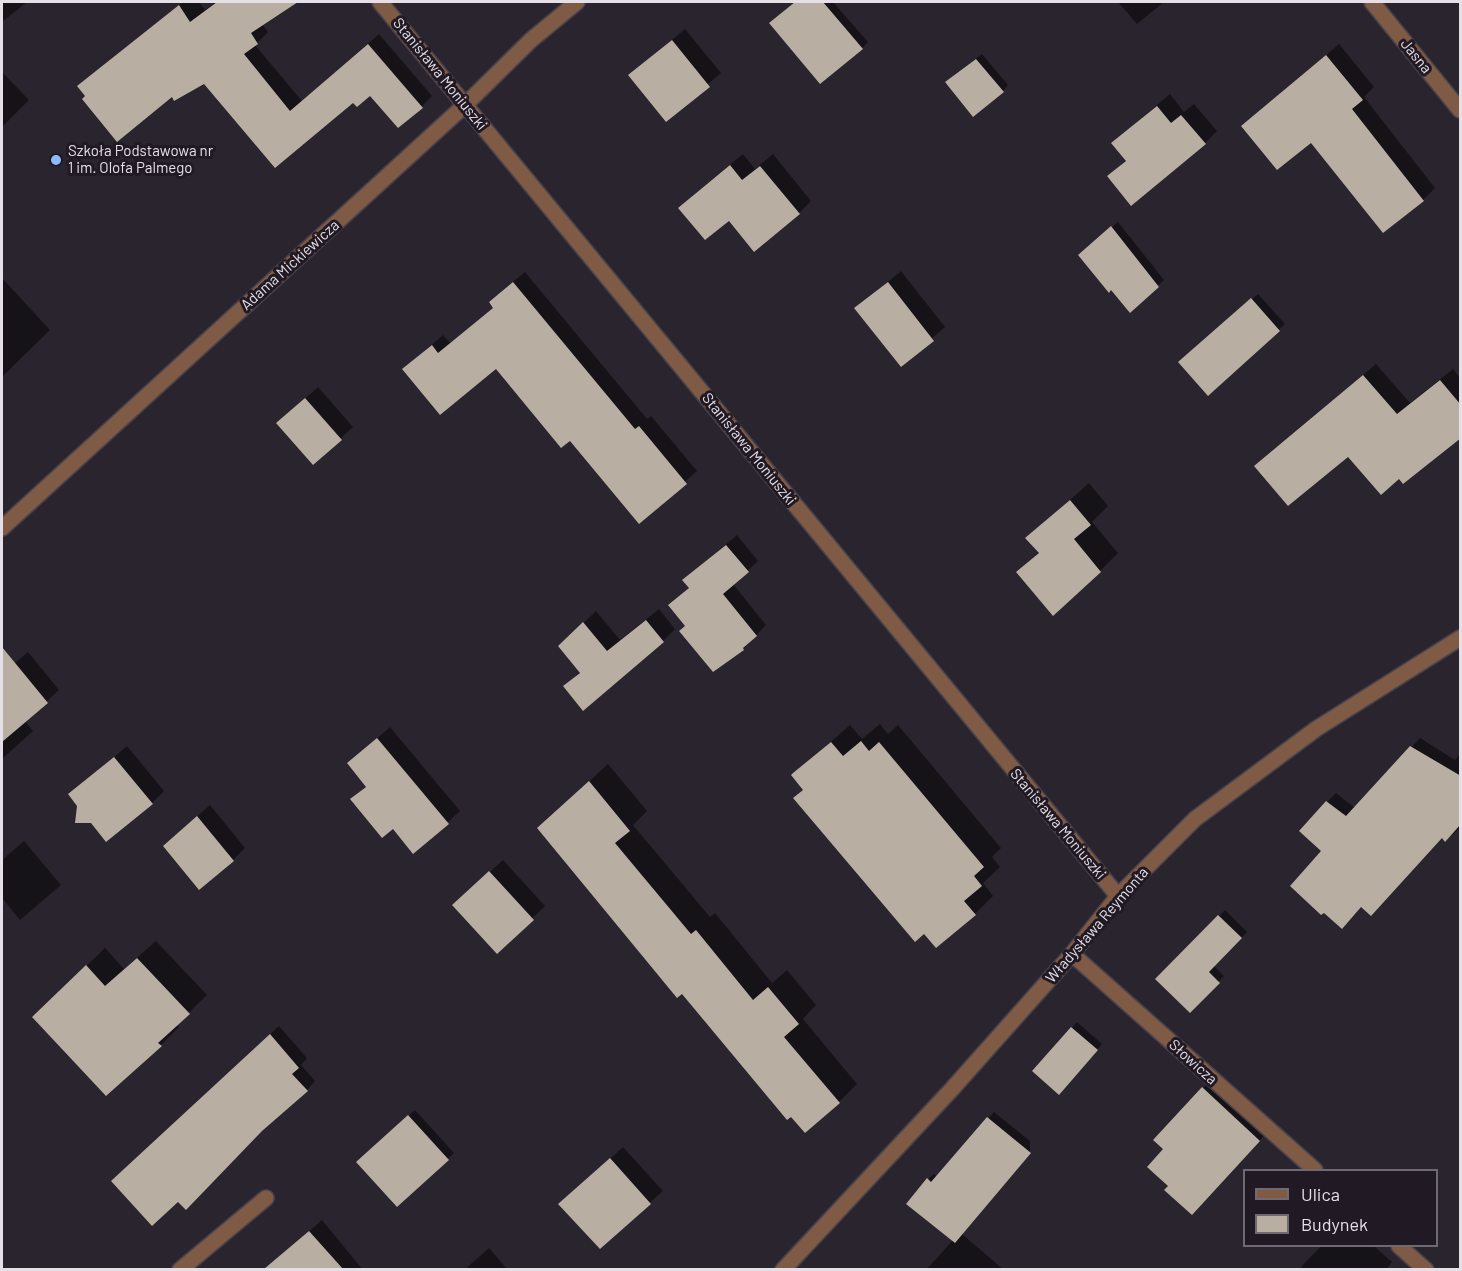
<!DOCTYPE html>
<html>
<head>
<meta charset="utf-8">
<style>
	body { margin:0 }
	#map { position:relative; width:1462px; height:1271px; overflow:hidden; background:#2a242e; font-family:Barlow,sans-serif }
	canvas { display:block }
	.frame { position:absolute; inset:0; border:3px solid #e5e0e7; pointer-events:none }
	.legend { position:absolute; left:1243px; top:1169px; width:195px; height:78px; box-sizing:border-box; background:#211a24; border:2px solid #6f6972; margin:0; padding:8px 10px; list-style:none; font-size:18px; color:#e5e0e7 }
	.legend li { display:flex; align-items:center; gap:12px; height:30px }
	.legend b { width:30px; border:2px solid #6f6972 }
</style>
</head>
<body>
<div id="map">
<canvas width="1462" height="1271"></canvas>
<div class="frame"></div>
<ul class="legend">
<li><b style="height:8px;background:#7f5a44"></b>Ulica</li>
<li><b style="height:16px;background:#b8aea2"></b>Budynek</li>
</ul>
</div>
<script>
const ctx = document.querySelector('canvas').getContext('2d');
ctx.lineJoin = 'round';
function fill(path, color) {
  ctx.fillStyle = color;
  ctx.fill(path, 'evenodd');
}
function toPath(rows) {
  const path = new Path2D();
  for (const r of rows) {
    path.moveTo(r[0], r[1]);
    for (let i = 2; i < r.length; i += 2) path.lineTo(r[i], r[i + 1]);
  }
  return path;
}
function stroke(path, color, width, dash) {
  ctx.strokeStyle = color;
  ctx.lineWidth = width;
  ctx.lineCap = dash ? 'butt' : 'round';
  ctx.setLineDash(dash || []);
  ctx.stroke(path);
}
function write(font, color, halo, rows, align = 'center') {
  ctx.font = font + ' Barlow,sans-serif';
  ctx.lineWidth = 6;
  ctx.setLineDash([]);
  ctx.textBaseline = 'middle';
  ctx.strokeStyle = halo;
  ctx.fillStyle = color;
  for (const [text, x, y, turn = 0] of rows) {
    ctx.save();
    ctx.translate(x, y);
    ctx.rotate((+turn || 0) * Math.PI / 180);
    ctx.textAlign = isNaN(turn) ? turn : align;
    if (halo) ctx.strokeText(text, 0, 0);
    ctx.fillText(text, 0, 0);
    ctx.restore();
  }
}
const shadow = toPath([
	[2,2,27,2,2,22],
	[183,2,199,2,205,10,216,2,287,2,262,24,268,32,255,45,302,101,379,34,432,96,422,106,370,93,353,100,275,166,204,82,173,95,87,96,79,86,90,76],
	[796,2,833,2,868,42,862,48,777,17],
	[1118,2,1164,2,1137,24],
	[685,29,721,73,666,120,630,75],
	[1339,44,1374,87,1364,97,1435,188,1423,200,1311,141,1243,126],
	[982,54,1008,85,1003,91,953,76],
	[2,72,29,100,2,127],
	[1170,94,1184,112,1194,104,1217,131,1205,143,1109,176,1126,160,1113,143],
	[743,154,755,169,773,154,811,201,799,213,729,219,692,196],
	[1118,222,1164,280,1130,310,1086,250],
	[901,271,945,327,901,365,856,308],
	[525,272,647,419,651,416,697,471,640,521,570,439,496,367,404,369,443,335,450,343,495,307,502,291],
	[2,278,50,330,2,377],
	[1258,294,1285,324,1208,394,1186,356],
	[1376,364,1410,403,1453,369,1460,378,1460,436,1400,477,1348,454,1257,466],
	[318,387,353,427,340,439,291,411],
	[1089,483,1108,506,1092,522,1118,553,1100,571,1018,573,1040,551,1027,538],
	[737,535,758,561,733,584,766,625,743,649,686,625,670,605,690,587,684,580],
	[659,609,675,629,663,641,565,686,581,671,572,634,596,611,620,640],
	[28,652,59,690,25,721,33,731,2,759,2,674],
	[880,724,888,734,898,725,1001,848,992,857,1000,867,983,883,993,896,975,914,805,789,793,775,850,725,862,739],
	[390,727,460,811,447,823,393,827,352,799,367,785,349,763],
	[1420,738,1455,760,1460,754,1460,828,1446,840,1442,837,1323,851,1327,802,1336,793,1355,808],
	[127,746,164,791,152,803,79,805,70,795],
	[608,764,647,811,633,825,710,917,715,913,772,983,787,970,816,1005,803,1019,857,1084,839,1102,557,811],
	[210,805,245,848,233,860,177,834],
	[24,841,61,885,20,920,2,898,2,860],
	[503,860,545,906,497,952,467,893],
	[1225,910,1247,932,1214,966,1224,976,1190,1010,1157,979],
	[156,941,207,995,176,1025,179,1027,161,1045,52,999,105,948,124,969],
	[1077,1022,1102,1044,1065,1088,1072,1028],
	[279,1026,307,1058,301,1065,315,1081,307,1090,123,1172],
	[1215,1076,1271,1128,1204,1201,1170,1185,1165,1149,1203,1088],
	[415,1110,454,1153,397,1205,364,1157],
	[994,1112,1030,1141,1030,1153,962,1234,1004,1270,926,1270,953,1240,928,1179,934,1174,937,1177],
	[623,1147,663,1191,600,1247,573,1192],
	[322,1220,363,1270,266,1270,275,1261],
	[1321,1246,1374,1246,1392,1262,1386,1270,1304,1270,1301,1267],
	[489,1248,508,1270,464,1270]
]);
const building = toPath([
	[217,2,298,2,251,33,258,44,244,54,290,111,368,44,423,108,398,128,370,96,357,107,353,103,275,168,204,84,174,101,172,97,117,142,82,99,85,96,77,86,179,5,190,22],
	[795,2,823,2,863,49,820,84,769,23],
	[672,40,710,87,666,122,628,75],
	[1326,55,1363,100,1352,109,1424,201,1383,233,1311,143,1277,170,1241,126],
	[976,59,1004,92,973,117,945,82],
	[1157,106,1171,123,1181,115,1206,144,1131,206,1107,176,1126,161,1111,143],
	[730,165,742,180,760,166,800,214,754,252,729,221,705,240,678,208],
	[1111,226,1159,287,1130,313,1111,290,1109,293,1078,255],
	[513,282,635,429,639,426,687,484,639,524,570,441,561,448,496,369,440,415,402,369,432,345,438,353,493,308,489,302],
	[888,282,934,341,901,367,854,308],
	[1251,298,1280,331,1208,396,1178,362],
	[1363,375,1397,414,1440,380,1461,405,1461,438,1403,484,1399,479,1381,495,1348,457,1288,506,1254,466],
	[305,398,342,440,313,465,276,423],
	[1070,500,1091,525,1074,539,1101,572,1053,616,1016,572,1039,553,1025,538],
	[726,545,749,572,723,594,757,636,743,648,744,650,713,672,679,631,685,626,668,605,689,588,682,580],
	[646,620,664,642,583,711,563,686,580,673,558,646,583,622,607,651],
	[2,647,48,703,2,742],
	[377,738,449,824,413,854,393,829,382,838,350,799,366,787,347,763],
	[861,741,869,751,879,742,984,867,974,876,982,886,964,901,976,915,936,948,924,934,915,942,793,798,803,790,791,775,793,773,831,742,843,756],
	[1410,746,1461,776,1461,824,1445,842,1442,838,1371,916,1361,907,1342,929,1324,913,1321,915,1290,886,1321,851,1299,831,1326,801,1346,816],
	[114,757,153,804,106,842,91,823,75,823,77,806,68,794],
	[589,781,630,831,615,843,691,934,696,930,753,1000,768,987,799,1024,784,1037,840,1103,805,1133,791,1117,787,1120,682,994,677,998,537,828],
	[197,816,234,861,199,890,163,846],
	[489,871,534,920,497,954,452,905],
	[1218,915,1242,938,1209,972,1220,983,1190,1013,1155,979],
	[137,958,190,1014,158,1043,162,1046,106,1096,32,1017,86,965,105,986],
	[1071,1027,1098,1050,1059,1095,1032,1071],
	[270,1034,299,1068,292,1074,308,1091,262,1131,186,1210,178,1202,152,1226,111,1181],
	[1202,1087,1260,1141,1192,1215,1164,1190,1168,1186,1147,1167,1163,1149,1153,1140],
	[408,1115,449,1160,397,1207,356,1162],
	[987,1117,1031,1153,955,1243,906,1204,927,1178,931,1182],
	[610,1158,651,1204,600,1249,558,1204],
	[309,1231,343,1269,264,1269]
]);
const lane = toPath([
	[180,1270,266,1198]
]);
const street = toPath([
	[380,2,1118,896],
	[1372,2,1460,110],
	[2,528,465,105,531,40,577,2],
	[1072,954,1315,1170],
	[1399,1246,1426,1270],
	[783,1270,952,1089,1072,954,1118,896,1195,819,1316,729,1460,638]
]);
const markers = [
	[56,160,6,"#90b8fd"]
];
const streetNames = [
	["Jasna",1416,56,51],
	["Stanisława Moniuszki",440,74,51],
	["Adama Mickiewicza",290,265,-42],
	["Stanisława Moniuszki",749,449,51],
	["Stanisława Moniuszki",1058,824,50],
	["Władysława Reymonta",1097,925,-49],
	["Słowicza",1193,1062,42]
];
const poiNames = [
	["Szkoła Podstawowa nr",68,151],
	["1 im. Olofa Palmego",68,168]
];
fill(shadow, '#0007');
fill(building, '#b8aea2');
stroke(lane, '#48424c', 18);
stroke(street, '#48424c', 18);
stroke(lane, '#7f5a44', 15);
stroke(street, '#7f5a44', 15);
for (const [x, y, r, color] of markers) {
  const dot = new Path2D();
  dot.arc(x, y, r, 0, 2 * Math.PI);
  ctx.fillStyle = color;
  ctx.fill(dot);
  stroke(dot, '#211a24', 2);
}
write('15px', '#e5e0e7', '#211a24', streetNames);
write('15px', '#e5e0e7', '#211a24', poiNames, 'left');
</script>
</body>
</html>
